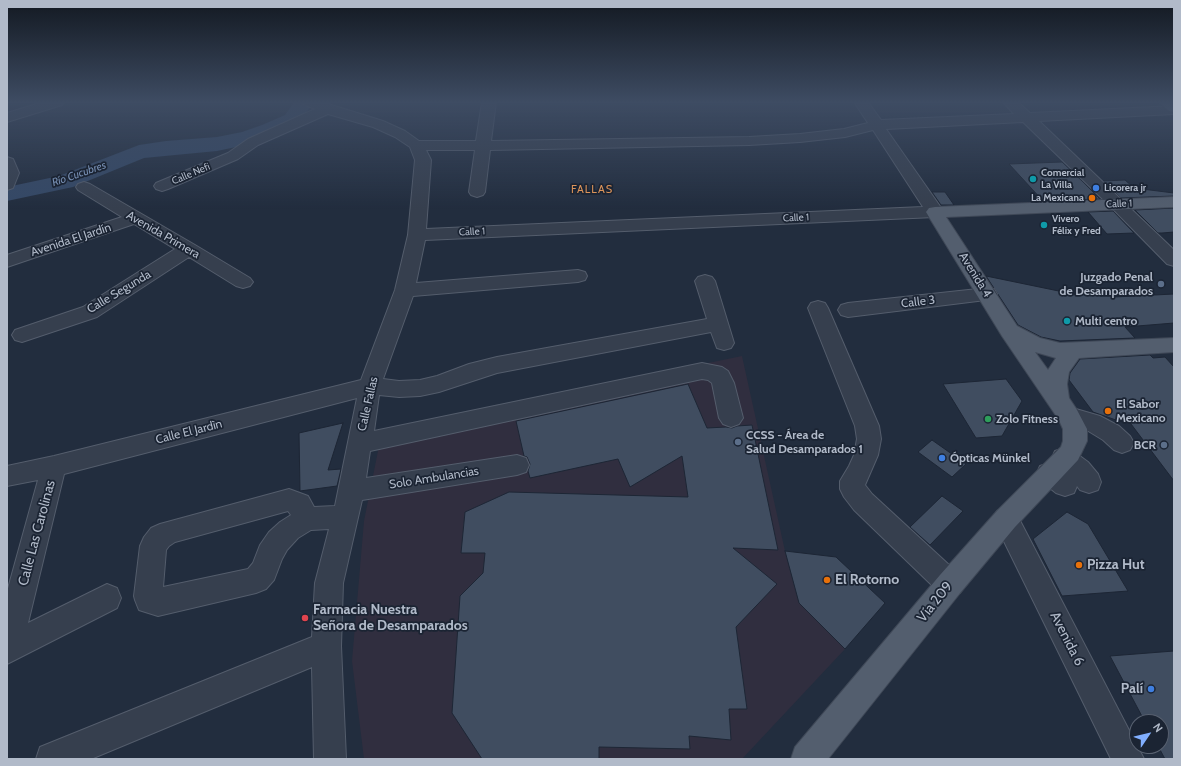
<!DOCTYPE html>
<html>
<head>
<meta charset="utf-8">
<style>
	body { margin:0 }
	#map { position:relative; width:1181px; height:766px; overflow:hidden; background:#222d3e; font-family:Cabin,sans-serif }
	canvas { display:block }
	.frame { position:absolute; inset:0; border:8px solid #b1bac9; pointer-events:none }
	.north { position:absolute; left:1129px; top:714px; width:40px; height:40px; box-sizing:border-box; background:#1b2433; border:1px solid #57606f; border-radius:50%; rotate:55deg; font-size:11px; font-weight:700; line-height:16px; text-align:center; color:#b1bac9 }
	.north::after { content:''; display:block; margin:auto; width:14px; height:18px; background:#81afff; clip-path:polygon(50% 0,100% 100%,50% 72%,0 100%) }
</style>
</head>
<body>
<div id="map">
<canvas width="1181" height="766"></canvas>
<div class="frame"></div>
<div class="north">N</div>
</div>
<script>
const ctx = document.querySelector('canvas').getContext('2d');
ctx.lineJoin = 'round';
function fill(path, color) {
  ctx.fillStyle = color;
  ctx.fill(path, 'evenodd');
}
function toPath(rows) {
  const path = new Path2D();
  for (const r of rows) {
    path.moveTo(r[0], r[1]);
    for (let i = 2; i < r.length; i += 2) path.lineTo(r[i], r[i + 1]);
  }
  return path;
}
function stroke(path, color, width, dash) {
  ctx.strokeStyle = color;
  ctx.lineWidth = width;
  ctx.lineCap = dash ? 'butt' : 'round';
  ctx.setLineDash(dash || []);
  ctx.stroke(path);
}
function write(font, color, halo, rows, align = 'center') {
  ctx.font = font + ' Cabin,sans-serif';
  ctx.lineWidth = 3.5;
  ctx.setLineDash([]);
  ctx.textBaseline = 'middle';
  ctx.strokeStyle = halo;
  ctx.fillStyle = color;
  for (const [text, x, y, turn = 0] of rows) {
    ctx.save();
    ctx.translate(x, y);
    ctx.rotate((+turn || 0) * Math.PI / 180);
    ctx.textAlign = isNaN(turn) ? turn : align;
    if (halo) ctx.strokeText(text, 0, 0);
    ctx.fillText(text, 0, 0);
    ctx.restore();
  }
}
const medical = toPath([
	[742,356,785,551,799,603,845,649,742,759,364,759,352,661,364,521,382,431]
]);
const river = toPath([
	[294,102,314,102,299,123,278,135,255,143,217,151,144,158,73,187,7,201,7,187,59,176,139,145,166,141,217,137,242,132,262,125,285,115,294,102]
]);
const building = toPath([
	[1062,162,1082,181,1100,199,1043,201,1009,164,1062,162],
	[1125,180,1134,188,1174,193,1174,196,1121,198,1103,181,1125,180],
	[932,192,945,192,954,205,941,205,932,192],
	[1174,208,1174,232,1162,233,1158,233,1135,210,1174,208],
	[1113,211,1134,233,1107,234,1088,212,1113,211],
	[986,276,1078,295,1110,292,1114,297,1174,294,1174,323,1125,327,1135,338,1060,341,1041,337,1018,325,986,276],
	[1150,355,1153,358,1165,357,1174,367,1174,481,1128,420,1116,420,1093,412,1069,380,1070,373,1080,359,1150,355],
	[1006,379,1022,401,1002,436,976,438,943,384,1006,379],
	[688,384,707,428,726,427,732,428,737,426,752,425,778,550,733,548,777,584,736,627,747,709,729,709,731,740,689,736,690,749,599,747,599,759,482,759,452,713,460,596,483,573,485,553,461,553,465,512,509,492,688,497,682,456,630,487,618,459,530,478,528,471,530,464,527,457,524,456,516,421,688,384],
	[343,423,328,470,341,469,337,486,300,491,299,433,343,423],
	[932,440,966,464,952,477,918,452,932,440],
	[942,496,963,511,930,545,910,527,942,496],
	[1067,512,1088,524,1128,591,1062,596,1033,539,1067,512],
	[785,551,836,557,885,603,845,649,799,603,785,551],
	[1174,651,1174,759,1165,759,1158,746,1161,746,1161,722,1145,722,1110,656,1174,651]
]);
const minor = toPath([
	[43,102,64,102,62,105,7,122,7,113,43,102],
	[303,102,322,102,383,121,405,131,419,141,476,141,482,102,496,102,491,141,749,137,800,134,844,129,868,123,854,102,868,102,881,120,1014,114,1003,102,1018,102,1030,113,1174,106,1174,114,1039,121,1174,250,1174,266,1167,264,1112,208,1023,122,886,129,944,212,941,216,935,217,425,240,416,283,578,270,585,272,587,276,585,280,578,282,413,296,383,379,399,381,420,380,437,376,469,364,497,357,707,319,695,281,698,277,705,275,712,277,715,281,734,343,731,348,724,350,717,348,711,332,497,373,439,392,420,396,399,397,379,395,374,431,702,363,722,367,728,371,734,383,743,418,739,424,731,427,723,424,719,418,712,383,708,380,702,379,370,451,366,478,517,455,526,458,529,465,526,472,517,475,362,500,343,583,341,646,346,759,314,759,312,667,91,759,36,759,40,747,312,637,315,583,329,529,311,530,298,538,287,550,282,559,274,580,266,589,256,593,158,616,139,610,135,600,134,596,140,546,144,537,151,528,160,524,289,489,308,496,314,507,335,506,357,398,64,474,28,623,107,584,117,588,121,598,117,608,7,664,7,592,38,480,7,486,7,466,54,456,361,380,395,290,408,235,415,160,410,147,395,137,373,127,328,114,258,145,238,159,168,189,162,191,156,189,154,186,156,183,228,153,248,139,315,109,305,105,303,102],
	[873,130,923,207,426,229,431,160,426,150,475,150,469,192,471,195,477,197,483,195,485,192,490,150,749,145,800,142,845,137,873,130],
	[288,511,291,515,280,522,269,532,260,545,253,563,248,569,163,587,166,550,169,546,175,542,288,511],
	[7,157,13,159,19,173,13,188,7,190,7,157],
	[84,182,90,184,195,245,250,278,253,282,250,286,243,288,236,286,189,257,97,317,22,342,15,340,12,335,15,330,83,307,175,249,134,224,7,267,7,255,122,217,78,190,76,187,78,184,84,182],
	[987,288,994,289,997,294,994,299,848,317,841,315,838,310,841,305,848,303,987,288],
	[818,301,825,303,828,308,879,426,881,439,878,455,865,485,872,494,960,575,964,584,960,593,950,597,940,593,854,510,844,497,840,489,840,481,849,466,854,455,857,439,855,426,808,308,811,303,818,301],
	[1069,407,1100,416,1119,426,1130,436,1134,443,1130,450,1122,453,1114,450,1103,440,1085,429,1061,422,1058,416,1061,410,1069,407],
	[1064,448,1073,451,1088,462,1098,474,1101,482,1098,490,1089,493,1080,490,1077,486,1074,493,1065,496,1056,493,1040,480,1037,473,1040,466,1049,463,1055,465,1052,458,1055,451,1064,448],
	[1006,507,1015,511,1144,759,1111,759,993,519,997,511,1006,507]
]);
const major = toPath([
	[1159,102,1174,102,1174,112,1169,111,1159,102],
	[1174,197,1174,207,946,217,1017,326,1040,338,1060,343,1174,338,1174,352,1079,358,1069,372,1067,384,1069,398,1077,410,1087,429,1087,441,1078,460,1015,527,960,593,828,759,791,759,795,747,940,575,997,511,1061,447,1063,441,1063,429,1059,420,1002,336,926,212,929,208,935,207,1174,197],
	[1035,352,1056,358,1048,370,1035,352]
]);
const markers = [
	[1033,179,4,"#0f9aa8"],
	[1096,188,4,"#3f7fe0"],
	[1092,198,4,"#e8710a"],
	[1044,225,4,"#0f9aa8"],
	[1161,284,4,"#5c6f8a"],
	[1067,321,4,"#0f9aa8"],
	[1108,411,4,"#e8710a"],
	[988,419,4,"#2e9e5b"],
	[738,442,4,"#5c6f8a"],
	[1164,445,4,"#5c6f8a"],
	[942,458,4,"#3f7fe0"],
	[1079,565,4,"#e8710a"],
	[827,580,4,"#e8710a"],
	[305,618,4,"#e0444e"],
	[1151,689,4,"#3f7fe0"]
];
const farPoinames = [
	["Comercial",1041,173],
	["La Villa",1041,185],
	["Licorera jr",1104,188],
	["La Mexicana",1084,198,"right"],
	["Vivero",1052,219],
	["Félix y Fred",1052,231]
];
const farStreetnames = [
	["Calle Nefi",191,174,-23],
	["Calle 1",1119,204,-2],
	["Calle 1",796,218,-3],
	["Calle 1",472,232,-3]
];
const farWaternames = [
	["Río Cucubres",79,174,-19]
];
const farNeighbourhoodnames = [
	["FALLAS",592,190]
];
const streetNames = [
	["Avenida Primera",163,235,30],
	["Avenida El Jardín",71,240,-18],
	["Avenida 4",975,275,58],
	["Calle Segunda",119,292,-31],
	["Calle 3",918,302,-7],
	["Calle Fallas",368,404,-77],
	["Calle El Jardìn",189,432,-14],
	["Solo Ambulancias",434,478,-9]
];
const poiNames = [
	["Juzgado Penal",1153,277,"right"],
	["de Desamparados",1153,291,"right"],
	["Multi centro",1075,321],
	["El Sabor",1116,404],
	["Mexicano",1116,418],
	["Zolo Fitness",996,419],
	["CCSS - Área de",746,435],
	["Salud Desamparados 1",746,449],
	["BCR",1156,445,"right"],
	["Ópticas Münkel",950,458]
];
const nearStreetnames = [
	["Calle Las Carolinas",37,533,-75],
	["Vía 209",935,602,-51],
	["Avenida 6",1067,639,63]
];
const nearPoinames = [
	["Pizza Hut",1087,565],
	["El Rotorno",835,580],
	["Farmacia Nuestra",313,610],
	["Señora de Desamparados",313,626],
	["Palí",1143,689,"right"]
];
fill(medical, '#302e3f');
fill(river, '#344866');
fill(building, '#404d60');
stroke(building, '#1d2635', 1);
stroke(minor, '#545d6c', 2);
stroke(major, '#3f4857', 2);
fill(minor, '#363f4e');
fill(major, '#535e6e');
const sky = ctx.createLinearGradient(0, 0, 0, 209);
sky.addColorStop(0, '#131922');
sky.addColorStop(0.49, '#3e4c63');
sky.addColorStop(1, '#3e4c6300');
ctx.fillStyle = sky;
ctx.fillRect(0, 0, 1181, 209);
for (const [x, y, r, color] of markers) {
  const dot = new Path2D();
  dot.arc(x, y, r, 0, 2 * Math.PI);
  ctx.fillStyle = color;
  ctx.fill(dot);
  stroke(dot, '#1b2433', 1.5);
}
write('bold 10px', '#b1bac9', '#1b2433', farPoinames, 'left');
write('10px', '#b1bac9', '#1b2433', farStreetnames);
write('italic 11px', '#778fb3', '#1b2433', farWaternames);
ctx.letterSpacing = '1px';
write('11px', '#dc945a', '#1b2433', farNeighbourhoodnames);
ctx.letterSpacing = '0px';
write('12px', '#b1bac9', '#1b2433', streetNames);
write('bold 12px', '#b1bac9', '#1b2433', poiNames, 'left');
write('14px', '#b1bac9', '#1b2433', nearStreetnames);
write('bold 14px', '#b1bac9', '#1b2433', nearPoinames, 'left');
</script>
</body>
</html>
